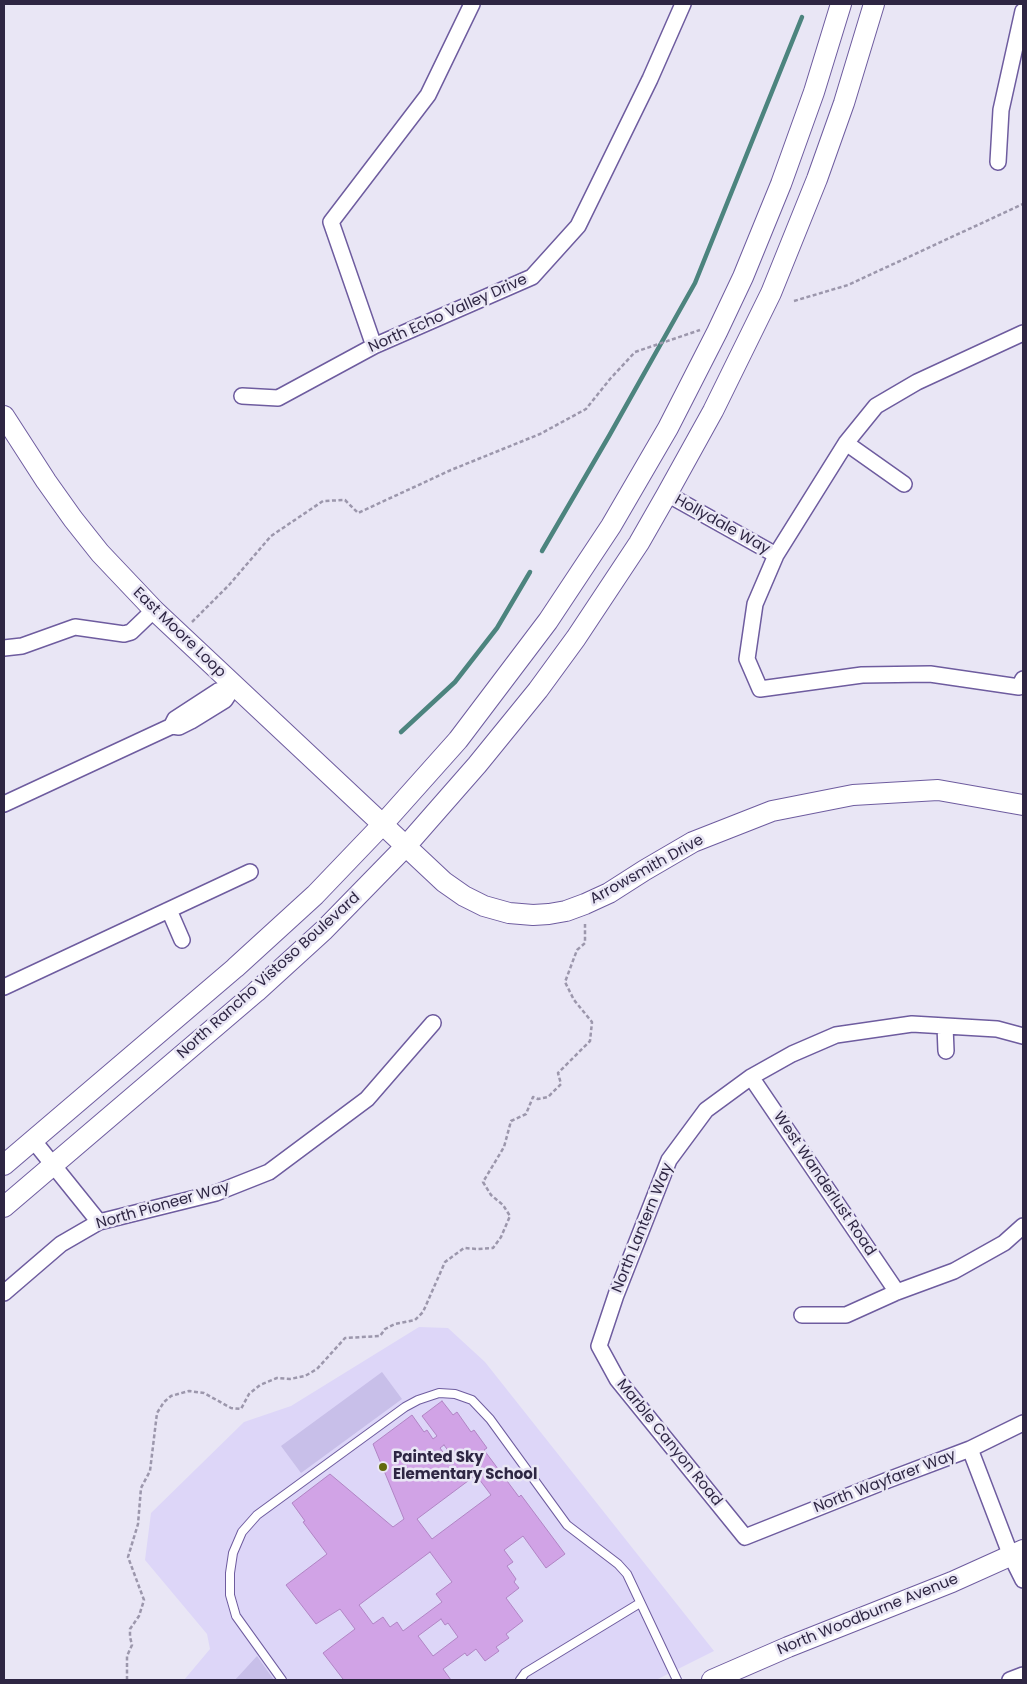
<!DOCTYPE html>
<html>
<head>
<meta charset="utf-8">
<style>
	body { margin:0 }
	#map { position:relative; width:1027px; height:1684px; overflow:hidden; background:#e9e6f5; font-family:Poppins,sans-serif }
	canvas { display:block }
	.frame { position:absolute; inset:0; border:5px solid #2e2643; pointer-events:none }
</style>
</head>
<body>
<div id="map">
<canvas width="1027" height="1684"></canvas>
<div class="frame"></div>
</div>
<script>
const ctx = document.querySelector('canvas').getContext('2d');
ctx.lineJoin = 'round';
function fill(path, color) {
  ctx.fillStyle = color;
  ctx.fill(path, 'evenodd');
}
function toPath(rows) {
  const path = new Path2D();
  for (const r of rows) {
    path.moveTo(r[0], r[1]);
    for (let i = 2; i < r.length; i += 2) path.lineTo(r[i], r[i + 1]);
  }
  return path;
}
function stroke(path, color, width, dash) {
  ctx.strokeStyle = color;
  ctx.lineWidth = width;
  ctx.lineCap = dash ? 'butt' : 'round';
  ctx.setLineDash(dash || []);
  ctx.stroke(path);
}
function write(font, color, halo, rows, align = 'center') {
  ctx.font = font + ' Poppins,sans-serif';
  ctx.lineWidth = 5;
  ctx.setLineDash([]);
  ctx.textBaseline = 'middle';
  ctx.strokeStyle = halo;
  ctx.fillStyle = color;
  for (const [text, x, y, turn = 0] of rows) {
    ctx.save();
    ctx.translate(x, y);
    ctx.rotate((+turn || 0) * Math.PI / 180);
    ctx.textAlign = isNaN(turn) ? turn : align;
    if (halo) ctx.strokeText(text, 0, 0);
    ctx.fillText(text, 0, 0);
    ctx.restore();
  }
}
const built = toPath([
	[419,1327,448,1328,485,1362,714,1651,656,1680,184,1680,210,1649,207,1634,145,1560,151,1513,244,1422,291,1406]
]);
const green = toPath([
	[382,1372,402,1399,301,1473,281,1446],
	[257,1656,274,1680,235,1680]
]);
const stream = toPath([
	[542,551,609,436,695,283,802,17],
	[401,732,455,682,497,628,530,572]
]);
const building = toPath([
	[442,1401,453,1415,457,1412,471,1432,474,1430,487,1448,484,1450,519,1497,521,1495,565,1554,546,1568,523,1536,504,1550,513,1562,507,1566,516,1579,514,1582,519,1588,506,1598,523,1621,506,1634,509,1638,496,1647,499,1651,485,1661,476,1649,467,1656,465,1653,443,1669,451,1680,341,1680,343,1679,323,1653,355,1629,340,1609,316,1624,286,1585,327,1554,303,1522,305,1521,292,1503,330,1474,393,1527,404,1519,373,1444,412,1415,424,1432,427,1430,433,1439,437,1436,422,1416,442,1401],
	[444,1445,452,1456,448,1459,440,1448,444,1445],
	[476,1475,491,1495,432,1539,417,1519,476,1475],
	[430,1552,452,1582,436,1594,442,1602,403,1631,397,1622,390,1627,383,1617,373,1624,359,1605,430,1552],
	[441,1619,445,1625,448,1623,458,1637,433,1656,418,1636,441,1619]
]);
const path = toPath([
	[794,301,848,285,1023,204],
	[192,622,229,585,271,536,323,501,345,500,358,513,451,470,540,434,586,409,610,379,635,352,700,330],
	[127,1680,127,1656,132,1645,130,1637,130,1629,139,1616,144,1600,128,1557,138,1524,141,1488,150,1471,157,1413,164,1402,171,1396,189,1391,204,1393,231,1408,241,1409,249,1394,260,1385,277,1378,290,1379,305,1376,317,1369,345,1338,380,1336,385,1329,395,1324,415,1320,423,1312,445,1262,464,1248,477,1249,493,1248,501,1237,510,1216,503,1205,491,1195,483,1182,504,1147,511,1121,526,1114,533,1097,538,1099,548,1097,561,1084,558,1073,590,1041,592,1022,574,1000,565,982,577,950,585,943,585,924]
]);
const lane = toPath([
	[282,1680,236,1616,230,1595,230,1573,233,1553,242,1532,257,1515,405,1407,418,1400,439,1393,455,1394,472,1400,490,1419,567,1525,618,1564,627,1574,677,1680],
	[520,1680,525,1673,640,1603]
]);
const street = toPath([
	[998,162,1001,110,1023,11],
	[1023,333,917,382,876,406,846,443,776,555,755,604,747,659,760,689,862,675,930,674,1019,687,1023,679],
	[374,346,331,222,428,95,472,4],
	[242,396,278,398,374,346,532,277,578,226,650,79,683,4],
	[846,443,904,484],
	[667,494,776,555],
	[4,648,22,646,75,627,124,634,131,632,154,610],
	[172,725,175,719,218,691,234,686],
	[4,804,172,726,179,727,191,721,225,700,234,686],
	[169,910,182,940],
	[4,987,250,872],
	[945,1026,946,1051],
	[1023,1036,997,1029,912,1024,836,1035,792,1054,751,1077,706,1110,669,1160,616,1295,599,1346,617,1379,745,1537,888,1480,970,1449,1023,1423],
	[751,1077,897,1292],
	[33,1140,99,1222],
	[4,1293,61,1244,99,1222,216,1193,269,1172,367,1099,433,1023],
	[802,1315,846,1315,897,1292,954,1271,1004,1243,1023,1226],
	[970,1449,1011,1556,1023,1580],
	[1010,1680,1023,1675]
]);
const secondary = toPath([
	[4,416,46,481,73,519,100,553,154,610,444,882,464,896,484,906,509,913,533,915,549,914,566,911,585,904,609,893,645,870,693,842,772,811,853,795,938,790,1023,805],
	[4,1165,235,968,315,895,383,824,458,740,548,621,611,526,668,428,717,332,743,277,781,184,814,92,841,4],
	[4,1207,256,992,324,930,406,846,477,765,538,690,576,638,639,543,667,494,713,411,771,293,817,179,844,103,874,4],
	[712,1680,788,1647,952,1582,1023,1550]
]);
const markers = [
	[383,1467,5,"#616a0d"]
];
const streetNames = [
	["North Echo Valley Drive",448,314,-24],
	["Hollydale Way",722,525,29],
	["East Moore Loop",179,633,44],
	["Arrowsmith Drive",647,870,-29],
	["North Rancho Vistoso Boulevard",269,976,-42],
	["West Wanderlust Road",824,1184,56],
	["North Pioneer Way",163,1206,-16],
	["North Lantern Way",643,1228,-68],
	["Marble Canyon Road",669,1443,51],
	["North Wayfarer Way",885,1482,-21],
	["North Woodburne Avenue",868,1615,-22]
];
const poiNames = [
	["Painted Sky",393,1458],
	["Elementary School",393,1475]
];
fill(built, '#ddd6f8');
fill(green, '#c8bfe9');
stroke(stream, '#4c847e', 4.5);
fill(building, '#d1a3e6');
stroke(building, '#b185c5', 1);
stroke(lane, '#6e5c9f', 10);
stroke(street, '#6e5c9f', 18);
stroke(secondary, '#6e5c9f', 22);
stroke(path, '#9c97ac', 2.5, [4, 2.5]);
stroke(lane, '#fff', 8);
stroke(street, '#fff', 15);
stroke(secondary, '#fff', 20);
for (const [x, y, r, color] of markers) {
  const dot = new Path2D();
  dot.arc(x, y, r, 0, 2 * Math.PI);
  ctx.fillStyle = color;
  ctx.fill(dot);
  stroke(dot, '#e9e6f5', 2);
}
write('15px', '#2e2643', '#e9e6f5', streetNames);
write('bold 15px', '#2e2643', '#e9e6f5', poiNames, 'left');
</script>
</body>
</html>
